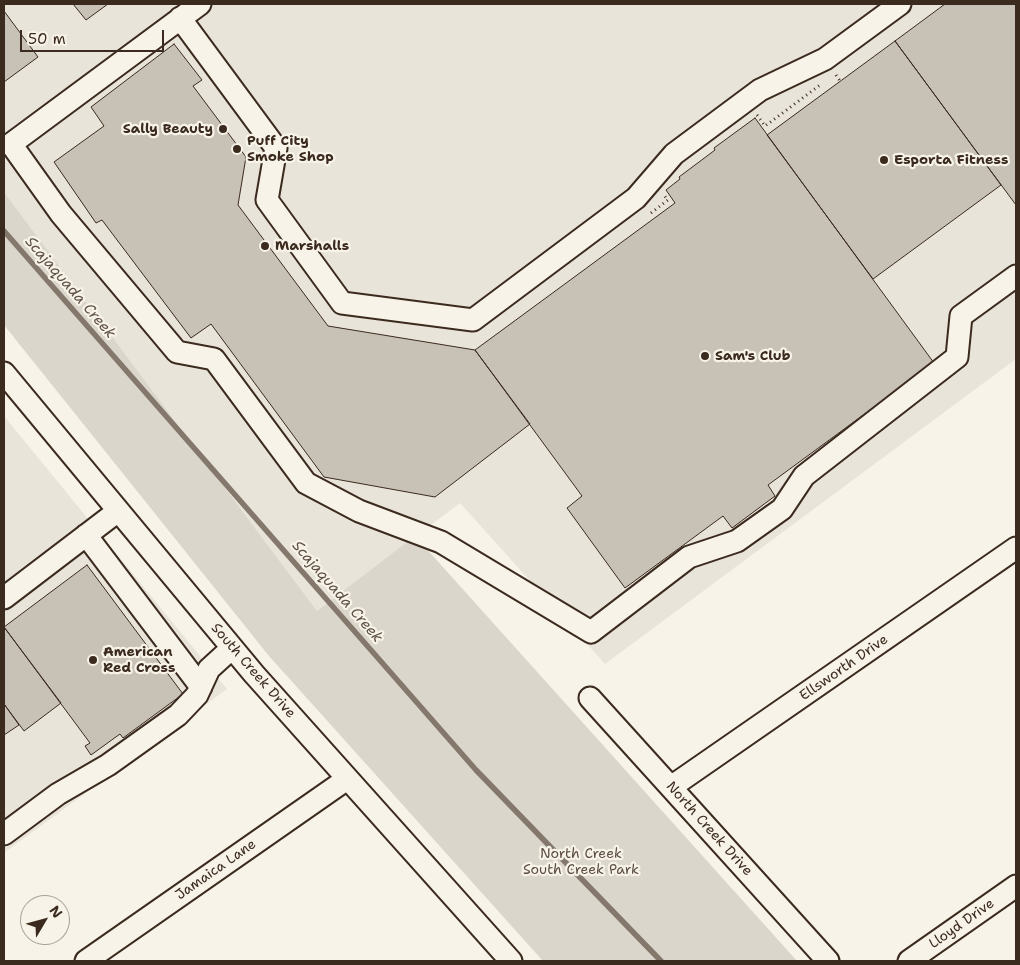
<!DOCTYPE html>
<html>
<head>
<meta charset="utf-8">
<style>
	body { margin:0 }
	#map { position:relative; width:1020px; height:965px; overflow:hidden; background:#f7f3e8; font-family:"Shantell Sans",sans-serif }
	canvas { display:block }
	.frame { position:absolute; inset:0; border:5px solid #3b2a1e; pointer-events:none }
	.north { position:absolute; left:20px; top:895px; width:50px; height:50px; box-sizing:border-box; background:#f7f3e8; border:1px solid #aca397; border-radius:50%; rotate:53deg; font-size:14px; font-weight:700; line-height:20px; text-align:center; color:#3b2a1e }
	.north::after { content:''; display:block; margin:auto; width:18px; height:22px; background:#3b2a1e; clip-path:polygon(50% 0,100% 100%,50% 72%,0 100%) }
	.scale { position:absolute; left:20px; top:30px; width:144px; height:22px; box-sizing:border-box; border:2px solid #3b2a1e; border-top:0; padding-left:6px; font-size:15px; line-height:18px; white-space:nowrap; color:#3b2a1e; -webkit-text-stroke:4px #f7f3e8; paint-order:stroke }
</style>
</head>
<body>
<div id="map">
<canvas width="1020" height="965"></canvas>
<div class="frame"></div>
<div class="north">N</div>
<div class="scale">50 m</div>
</div>
<script>
const ctx = document.querySelector('canvas').getContext('2d');
ctx.lineJoin = 'round';
function fill(path, color) {
  ctx.fillStyle = color;
  ctx.fill(path, 'evenodd');
}
function toPath(rows) {
  const path = new Path2D();
  for (const r of rows) {
    path.moveTo(r[0], r[1]);
    for (let i = 2; i < r.length; i += 2) path.lineTo(r[i], r[i + 1]);
  }
  return path;
}
function stroke(path, color, width, dash) {
  ctx.strokeStyle = color;
  ctx.lineWidth = width;
  ctx.lineCap = dash ? 'butt' : 'round';
  ctx.setLineDash(dash || []);
  ctx.stroke(path);
}
function write(font, color, halo, rows, align = 'center') {
  ctx.font = font + ' "Shantell Sans",sans-serif';
  ctx.lineWidth = 4.5;
  ctx.setLineDash([]);
  ctx.textBaseline = 'middle';
  ctx.strokeStyle = halo;
  ctx.fillStyle = color;
  for (const [text, x, y, turn = 0] of rows) {
    ctx.save();
    ctx.translate(x, y);
    ctx.rotate((+turn || 0) * Math.PI / 180);
    ctx.textAlign = isNaN(turn) ? turn : align;
    if (halo) ctx.strokeText(text, 0, 0);
    ctx.fillText(text, 0, 0);
    ctx.restore();
  }
}
const built = toPath([
	[4,4,1016,4,1016,359,605,664,460,503,317,611,4,192],
	[4,416,227,689,4,853]
]);
const green = toPath([
	[4,192,317,611,415,536,797,961,543,961,269,656,4,325]
]);
const stream = toPath([
	[4,231,476,770,661,961]
]);
const building = toPath([
	[73,4,108,4,86,20,73,4],
	[945,4,1016,4,1016,205,895,41,945,4],
	[4,11,38,57,4,82,4,11],
	[895,41,1001,185,873,279,767,135,895,41],
	[174,44,202,80,193,86,246,157,238,205,328,326,475,350,530,424,435,497,324,477,211,324,191,338,102,220,96,223,54,162,104,126,91,107,174,44],
	[755,118,934,363,768,485,775,496,732,528,723,516,625,588,567,508,582,496,475,350,675,203,666,190,680,179,679,177,715,150,714,148,755,118],
	[87,565,183,694,123,738,120,734,91,755,85,746,90,743,4,627,87,565],
	[4,627,61,703,24,731,4,704,4,627],
	[4,704,19,725,4,735,4,704]
]);
const path = toPath([
	[836,75,840,81],
	[757,115,765,126,820,85],
	[651,213,668,200,663,194]
]);
const minor = toPath([
	[200,4,11,144,61,214,177,352,214,359,306,483,359,511,441,542,591,632,689,557,737,541,782,509,804,476,957,357,961,316,1016,276],
	[180,18,276,148,267,200,342,303,473,320,636,198,674,154,760,90,825,59,900,4],
	[4,373,254,674,511,961],
	[86,535,201,687],
	[4,598,118,511],
	[590,698,828,961],
	[671,787,1016,548],
	[4,834,58,794,108,765,178,715,197,695,209,669,232,648],
	[86,961,347,779],
	[909,961,1016,886]
]);
const markers = [
	[223,129,5,"#3b2a1e"],
	[237,149,5,"#3b2a1e"],
	[884,160,5,"#3b2a1e"],
	[265,246,5,"#3b2a1e"],
	[705,356,5,"#3b2a1e"],
	[93,660,5,"#3b2a1e"]
];
const poiNames = [
	["Sally Beauty",213,129,"right"],
	["Puff City",247,141],
	["Smoke Shop",247,157],
	["Esporta Fitness",894,160],
	["Marshalls",275,246],
	["Sam's Club",715,356],
	["American",103,652],
	["Red Cross",103,668]
];
const streetNames = [
	["Ellsworth Drive",844,668,-35],
	["South Creek Drive",253,671,49],
	["North Creek Drive",709,829,48],
	["Jamaica Lane",216,870,-35],
	["Lloyd Drive",962,924,-35]
];
const parkNames = [
	["North Creek",581,854],
	["South Creek Park",581,870]
];
const waterNames = [
	["Scajaquada Creek",70,288,49],
	["Scajaquada Creek",337,592,49]
];
fill(built, '#e9e4d9');
fill(green, '#dbd6cb');
stroke(stream, '#84786c', 5.5);
fill(building, '#c8c1b6');
stroke(building, '#3b2a1e', 1);
stroke(minor, '#3b2a1e', 25);
stroke(path, '#3b2a1e', 3, [1, 4]);
stroke(minor, '#f7f3e8', 21);
for (const [x, y, r, color] of markers) {
  const dot = new Path2D();
  dot.arc(x, y, r, 0, 2 * Math.PI);
  ctx.fillStyle = color;
  ctx.fill(dot);
  stroke(dot, '#f7f3e8', 2);
}
write('bold 14px', '#3b2a1e', '#f7f3e8', poiNames, 'left');
write('14px', '#3b2a1e', '#f7f3e8', streetNames);
write('14px', '#5b4c41', '#f7f3e8', parkNames);
write('italic 15px', '#5f5145', '#f7f3e8', waterNames);
</script>
</body>
</html>
